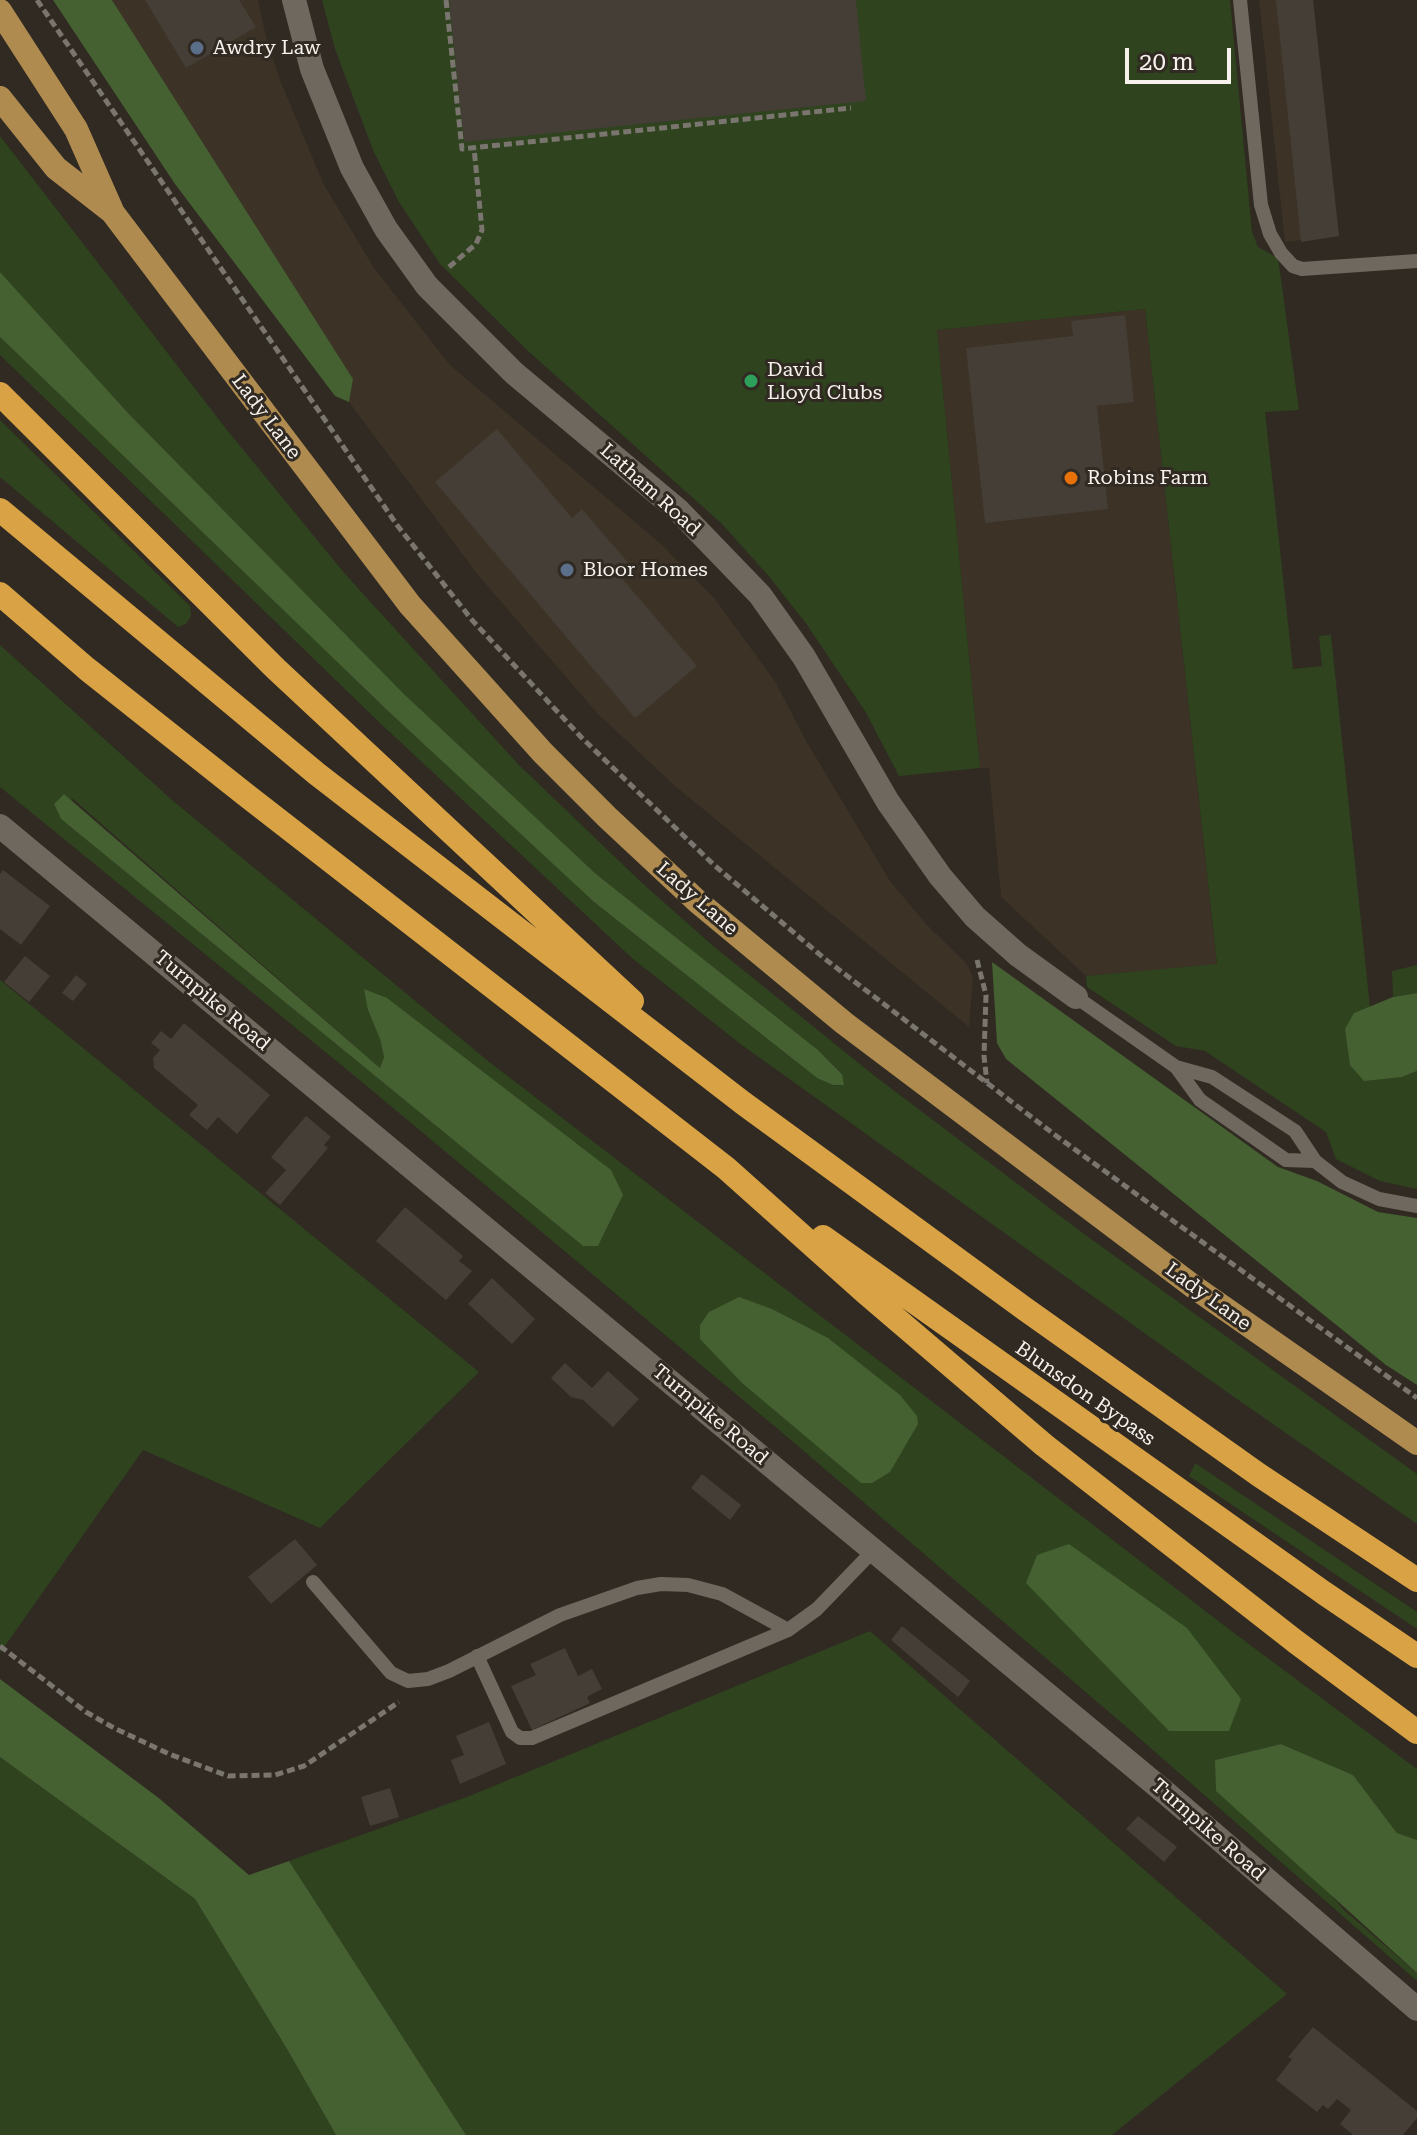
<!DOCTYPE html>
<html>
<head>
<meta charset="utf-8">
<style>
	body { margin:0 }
	#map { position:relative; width:1417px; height:2135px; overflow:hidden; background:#302a22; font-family:"Roboto Serif",serif }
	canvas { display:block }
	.scale { position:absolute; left:1125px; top:48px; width:106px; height:36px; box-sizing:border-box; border:4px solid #f6f1ec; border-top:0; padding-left:10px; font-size:24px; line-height:28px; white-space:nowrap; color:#f6f1ec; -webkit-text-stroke:6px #302a22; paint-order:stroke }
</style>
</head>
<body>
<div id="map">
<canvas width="1417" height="2135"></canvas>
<div class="scale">20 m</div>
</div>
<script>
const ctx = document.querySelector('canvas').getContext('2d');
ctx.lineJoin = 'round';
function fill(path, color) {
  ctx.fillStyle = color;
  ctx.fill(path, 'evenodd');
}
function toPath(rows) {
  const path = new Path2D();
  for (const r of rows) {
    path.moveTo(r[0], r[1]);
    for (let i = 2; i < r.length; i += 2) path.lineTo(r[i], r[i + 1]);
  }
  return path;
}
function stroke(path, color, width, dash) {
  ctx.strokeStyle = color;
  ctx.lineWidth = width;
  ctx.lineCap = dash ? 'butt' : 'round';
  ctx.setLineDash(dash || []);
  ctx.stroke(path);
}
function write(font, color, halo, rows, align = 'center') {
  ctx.font = font + ' "Roboto Serif",serif';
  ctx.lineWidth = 6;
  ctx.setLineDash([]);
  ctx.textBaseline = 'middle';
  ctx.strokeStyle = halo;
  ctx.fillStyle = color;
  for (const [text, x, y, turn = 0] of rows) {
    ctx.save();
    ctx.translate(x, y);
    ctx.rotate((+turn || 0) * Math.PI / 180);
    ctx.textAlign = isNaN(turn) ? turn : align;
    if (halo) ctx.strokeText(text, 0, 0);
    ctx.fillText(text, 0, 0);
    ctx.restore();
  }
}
const built = toPath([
	[112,0,258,0,267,41,280,80,324,185,374,268,450,365,661,544,715,599,776,683,805,739,890,881,927,925,966,963,973,977,969,1027,675,786,597,713,478,575,349,402,352,379],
	[1259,0,1313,0,1339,236,1285,242],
	[1145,309,1217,965,1086,976,1001,897,989,768,980,768,937,330]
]);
const green = toPath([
	[322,0,1230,0,1252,232,1258,247,1278,258,1299,410,1265,412,1293,669,1322,666,1319,636,1331,635,1370,1007,1354,1013,1402,1077,1417,1071,1417,1189,1380,1181,1336,1159,1326,1132,1205,1051,1176,1046,1087,987,1086,976,1217,964,1145,309,937,330,980,768,899,776,865,711,805,622,767,574,721,523,527,350,440,264,399,202,373,150,335,49],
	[0,136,227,430,345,574,518,764,641,882,712,945,876,1077,1080,1231,1417,1474,1417,1524,1224,1390,739,1043,632,958,380,723,0,355,0,337,388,711,594,902,817,1078,839,1086,842,1073,818,1050,596,874,403,693,129,414,0,272],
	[0,420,190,606,191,616,186,624,178,627,0,477],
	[0,645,172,800,488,1061,1238,1636,1417,1769,1417,1840,1397,1833,1353,1775,1281,1744,1215,1760,1344,1910,1417,1973,1417,1981,1130,1730,785,1435,356,1077,0,787],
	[73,799,381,1069,384,1057,380,1038,368,1010,623,1195,598,1246,583,1246,61,819,54,804],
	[1417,965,1417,993,1393,997,1392,971],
	[0,980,479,1372,320,1528,143,1450,0,1653],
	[1195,1463,1417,1612,1417,1629,1189,1476],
	[870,1631,1287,1994,1112,2135,466,2135,289,1861,467,1797],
	[0,1757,195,1899,287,2049,336,2135,0,2135]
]);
const forest = toPath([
	[53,0,112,0,353,379,349,402,335,396,175,184],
	[0,272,129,414,403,693,596,874,818,1050,842,1074,844,1085,833,1085,817,1078,594,902,388,711,0,337],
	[64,794,380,1068,384,1057,380,1039,368,1010,364,989,387,998,611,1170,623,1195,598,1246,583,1246,61,819,54,804],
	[992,962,1278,1167,1317,1181,1378,1212,1417,1218,1417,1385,1386,1365,1006,1059,997,1043],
	[1417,993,1417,1071,1402,1077,1364,1081,1350,1065,1345,1029,1354,1013,1393,997],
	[739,1297,772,1309,828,1338,900,1395,917,1416,918,1424,890,1472,872,1483,861,1483,742,1383,700,1339,700,1325,709,1312],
	[1069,1544,1187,1628,1241,1699,1229,1731,1169,1731,1026,1583,1037,1555],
	[0,1679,160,1799,249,1875,289,1861,466,2135,336,2135,287,2049,195,1899,0,1757],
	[1281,1744,1353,1775,1397,1833,1417,1840,1417,1973,1216,1791,1215,1760]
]);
const building = toPath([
	[145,0,239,0,256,27,186,68],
	[449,0,856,0,866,101,464,142],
	[1276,0,1313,0,1339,236,1301,242],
	[1125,315,1134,402,1097,406,1108,509,985,523,966,348,1073,336,1071,321],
	[497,429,572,518,582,509,630,565,619,575,697,666,635,718,435,482],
	[3,870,50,906,21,945,0,929,0,874],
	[25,956,50,976,29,1002,4,982],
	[76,975,87,984,73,1001,62,993],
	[184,1023,270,1095,237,1134,218,1117,207,1130,189,1115,198,1105,154,1068,153,1058,160,1050,151,1043,161,1031,171,1039],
	[306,1116,331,1137,324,1145,328,1148,280,1205,265,1193,286,1170,271,1157],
	[405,1207,463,1256,459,1261,472,1271,446,1300,376,1241],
	[492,1278,535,1319,512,1344,468,1304],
	[565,1363,592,1388,608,1371,639,1399,613,1427,583,1400,571,1397,551,1378],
	[702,1474,741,1505,730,1520,691,1488],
	[295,1539,317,1565,271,1604,248,1577],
	[902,1626,970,1681,958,1697,891,1640],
	[565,1648,578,1676,592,1669,602,1689,587,1697,590,1703,532,1730,511,1686,536,1675,530,1664],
	[489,1722,506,1764,460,1784,451,1760,464,1755,456,1736],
	[390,1788,399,1817,370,1826,361,1797],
	[1138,1816,1177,1847,1164,1862,1126,1829],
	[1313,2027,1417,2111,1417,2118,1403,2135,1353,2135,1340,2124,1351,2110,1337,2099,1328,2109,1323,2105,1317,2112,1276,2080,1292,2059,1288,2057]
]);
const path = toPath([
	[37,0,397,525,472,620,582,738,714,865,825,959,1055,1135,1417,1398],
	[446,0,462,149,851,108],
	[449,267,476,244,482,230,474,148],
	[977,960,986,995,984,1056,987,1083],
	[0,1646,86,1712,114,1728,169,1754,228,1776,275,1775,304,1766,399,1702]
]);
const lane = toPath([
	[1240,0,1261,205,1270,234,1281,253,1293,266,1302,269,1417,261],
	[1076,997,1176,1067,1212,1077,1295,1131,1315,1161,1342,1182,1379,1199,1417,1206],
	[1176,1067,1200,1100,1286,1160,1315,1161],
	[313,1582,391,1673,408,1681,428,1679,449,1671,560,1615,637,1588,661,1584,688,1585,722,1594,788,1630],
	[477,1656,512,1732,520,1738,532,1738,788,1630,817,1609,873,1551]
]);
const street = toPath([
	[294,0,312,69,352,168,386,229,427,286,514,373,679,511,760,595,804,657,888,802,940,876,975,917,1018,955,1076,997],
	[0,826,1167,1794,1417,2009]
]);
const primary = toPath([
	[0,11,76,129,113,213,410,605,543,753,607,817,698,902,844,1023,1194,1287,1417,1443],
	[0,98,56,168,111,211]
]);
const highway = toPath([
	[0,394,276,669,632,1001],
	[0,510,317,774,743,1103,1025,1309,1259,1475,1417,1580],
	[0,594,87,669,246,795,726,1168,866,1293,1044,1445,1296,1642,1417,1732],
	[823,1237,1324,1593,1417,1656]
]);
const markers = [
	[197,48,8,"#5c6f8a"],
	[751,381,8,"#2e9e5b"],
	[1071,478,8,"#e8710a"],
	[567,570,8,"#5c6f8a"]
];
const poiNames = [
	["Awdry Law",213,48],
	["David",767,370],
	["Lloyd Clubs",767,393],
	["Robins Farm",1087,478],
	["Bloor Homes",583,570]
];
const streetNames = [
	["Lady Lane",266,417,53],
	["Latham Road",650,490,42],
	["Lady Lane",697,899,41],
	["Turnpike Road",212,1001,40],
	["Lady Lane",1208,1297,36],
	["Blunsdon Bypass",1085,1394,35],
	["Turnpike Road",710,1415,40],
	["Turnpike Road",1208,1830,41]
];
fill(built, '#3c3225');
fill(green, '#2e431e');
fill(forest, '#456031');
fill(building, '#443e36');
stroke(path, '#7a756e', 5, [8, 4]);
stroke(lane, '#6f685f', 14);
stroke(street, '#6f685f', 24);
stroke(primary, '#af8b4f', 24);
stroke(highway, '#d9a245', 24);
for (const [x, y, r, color] of markers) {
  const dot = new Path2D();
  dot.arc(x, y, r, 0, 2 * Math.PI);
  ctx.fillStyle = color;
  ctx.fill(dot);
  stroke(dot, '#302a22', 3);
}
write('20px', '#f6f1ec', '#302a22', poiNames, 'left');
write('20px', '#f6f1ec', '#302a22', streetNames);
</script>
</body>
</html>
